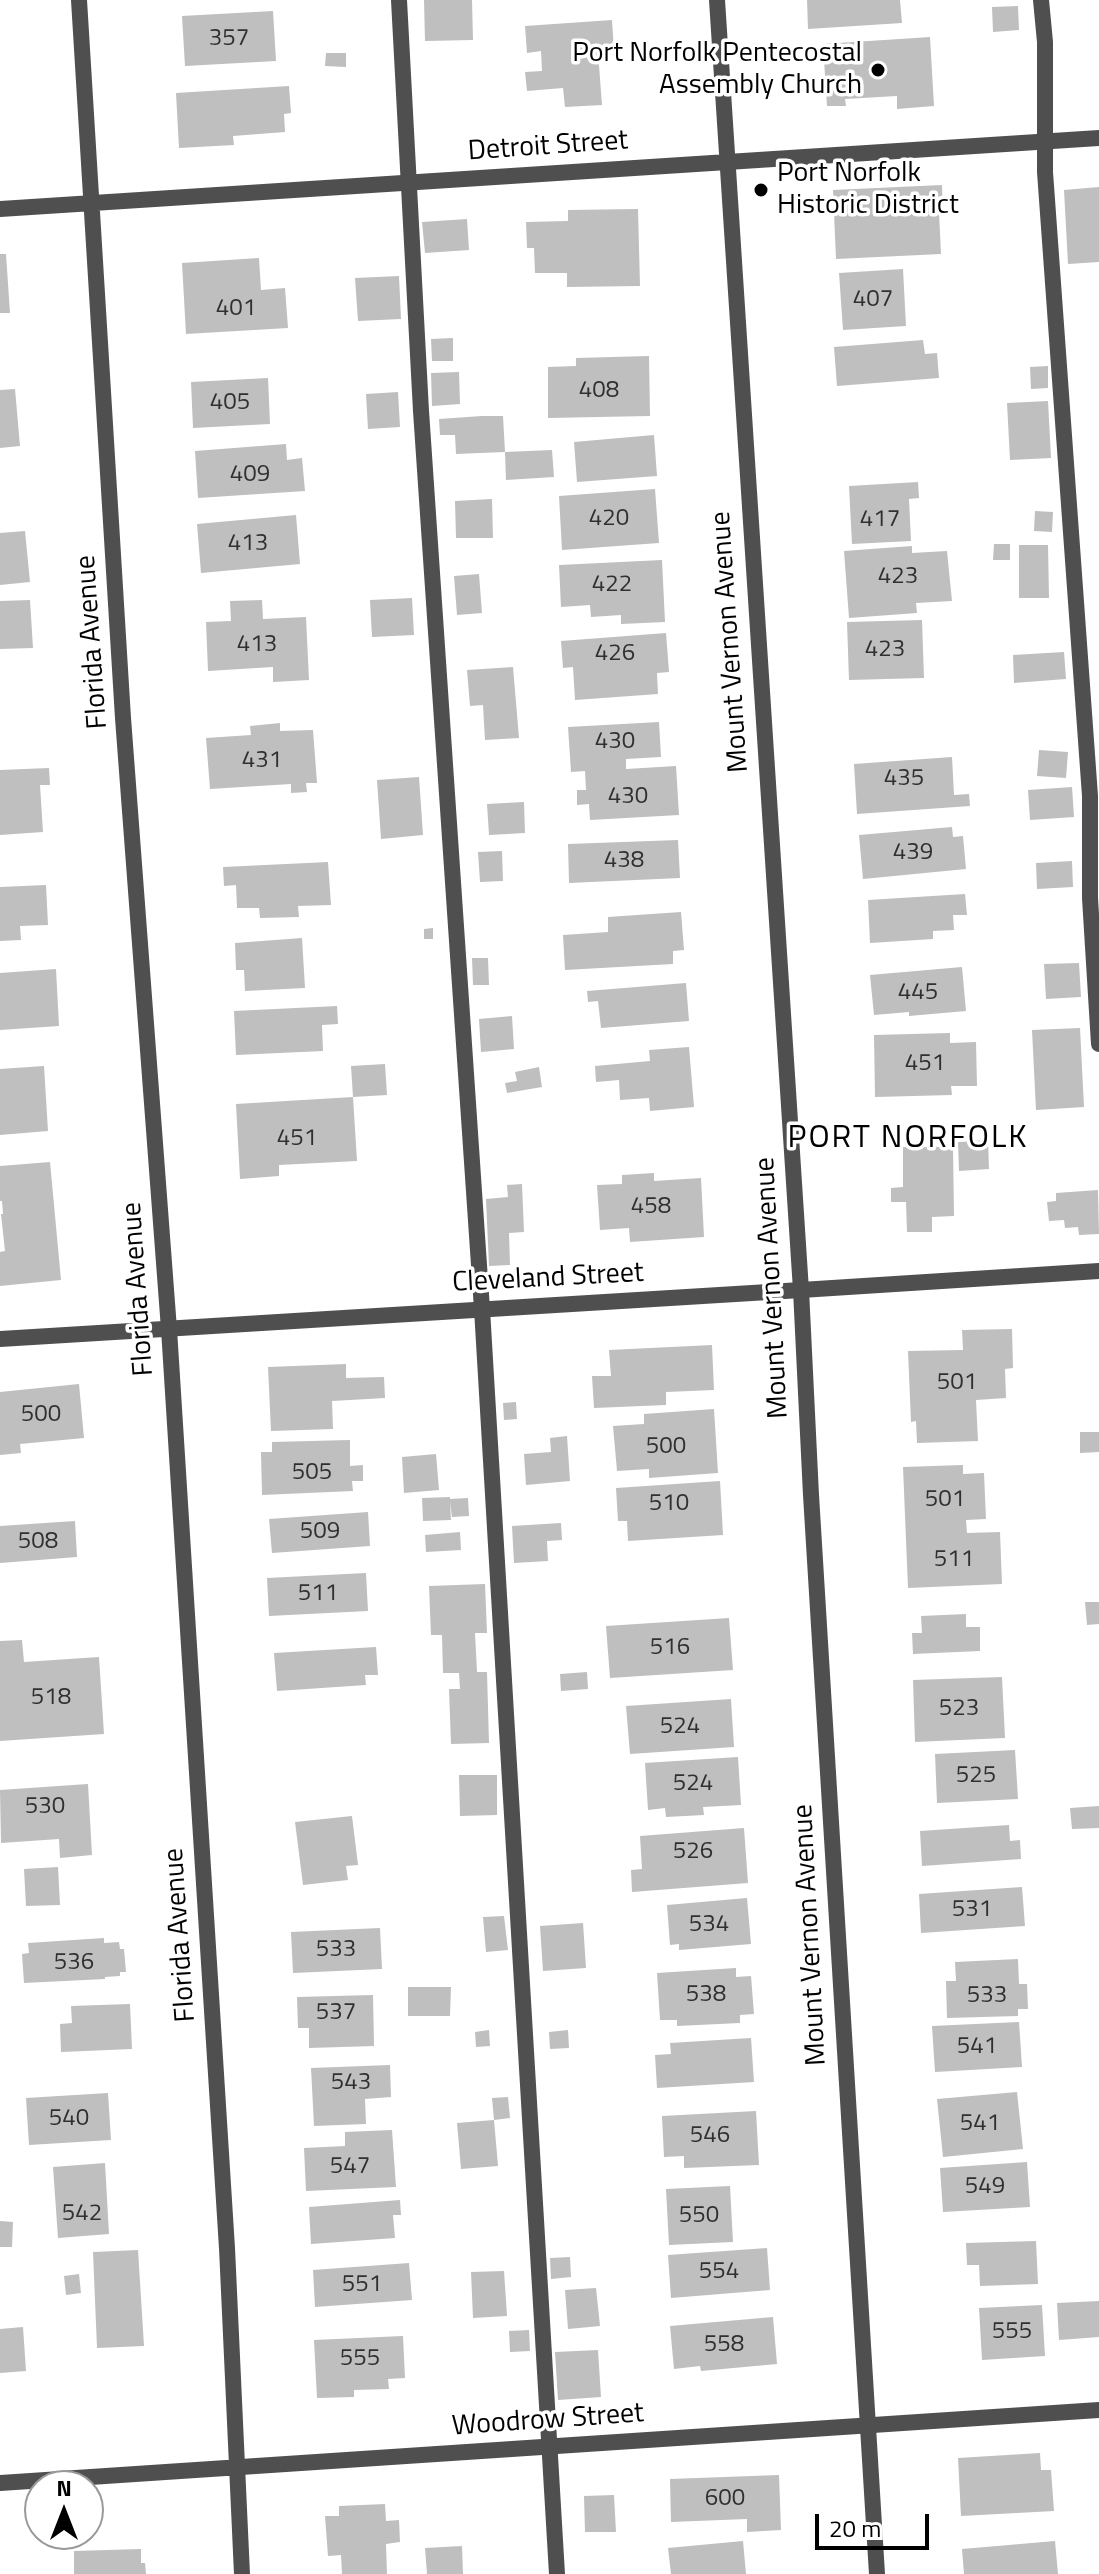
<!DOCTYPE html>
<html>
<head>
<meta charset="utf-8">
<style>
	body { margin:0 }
	#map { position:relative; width:1099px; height:2574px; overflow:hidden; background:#fff; font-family:"Titillium Web",sans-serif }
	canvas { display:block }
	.north { position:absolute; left:24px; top:2470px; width:80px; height:80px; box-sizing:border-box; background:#fff; border:2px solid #999; border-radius:50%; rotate:0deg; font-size:22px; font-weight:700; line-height:32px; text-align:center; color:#000 }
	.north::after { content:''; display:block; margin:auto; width:28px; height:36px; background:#000; clip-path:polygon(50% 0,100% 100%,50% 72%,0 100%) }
	.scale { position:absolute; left:815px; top:2514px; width:114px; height:36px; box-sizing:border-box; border:4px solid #000; border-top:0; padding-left:10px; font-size:24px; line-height:28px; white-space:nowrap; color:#000; -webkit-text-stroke:6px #fff; paint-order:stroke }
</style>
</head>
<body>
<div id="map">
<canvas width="1099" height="2574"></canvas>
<div class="north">N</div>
<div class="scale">20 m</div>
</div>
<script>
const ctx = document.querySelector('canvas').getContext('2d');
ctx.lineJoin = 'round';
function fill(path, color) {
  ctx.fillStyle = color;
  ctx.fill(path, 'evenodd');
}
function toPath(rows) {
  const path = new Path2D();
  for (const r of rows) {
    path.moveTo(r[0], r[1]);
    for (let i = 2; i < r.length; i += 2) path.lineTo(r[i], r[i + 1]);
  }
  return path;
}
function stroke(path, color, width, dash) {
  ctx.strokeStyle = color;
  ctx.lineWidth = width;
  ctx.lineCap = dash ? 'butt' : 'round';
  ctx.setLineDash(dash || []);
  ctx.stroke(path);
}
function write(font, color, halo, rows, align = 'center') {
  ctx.font = font + ' "Titillium Web",sans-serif';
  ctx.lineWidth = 7;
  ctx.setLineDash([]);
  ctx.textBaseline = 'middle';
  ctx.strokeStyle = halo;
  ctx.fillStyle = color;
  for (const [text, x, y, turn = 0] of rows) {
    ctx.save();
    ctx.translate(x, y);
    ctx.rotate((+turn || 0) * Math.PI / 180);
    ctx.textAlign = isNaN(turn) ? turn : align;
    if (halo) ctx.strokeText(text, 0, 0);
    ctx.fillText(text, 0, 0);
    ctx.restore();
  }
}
const building = toPath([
	[424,0,472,0,473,40,425,41],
	[807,0,900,0,902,23,808,29],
	[1018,6,1019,30,993,32,992,7],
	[273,11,276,61,185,66,182,16],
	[612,20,614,51,598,52,602,105,565,107,563,88,527,91,525,72,542,71,541,51,527,53,525,26],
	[930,37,934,106,897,109,897,96,845,99,846,106,827,106,823,44],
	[326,53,346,53,346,67,325,66],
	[289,86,291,113,284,114,285,132,233,136,234,145,179,148,176,93],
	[942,185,943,212,939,212,941,254,836,259,833,190],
	[1099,187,1099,262,1068,264,1064,190],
	[638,209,640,286,567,287,567,273,535,273,534,248,527,248,526,222,568,221,568,210],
	[467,219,469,250,425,253,422,222],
	[0,254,6,254,10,313,0,313],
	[259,258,261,290,285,288,288,328,186,334,182,263],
	[903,269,906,326,843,330,839,273],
	[399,276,401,319,358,321,355,278],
	[453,338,453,361,432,361,431,339],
	[923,340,925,354,937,353,939,378,837,386,834,347],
	[649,356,650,416,548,418,548,367,576,366,576,358],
	[1048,366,1048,388,1031,389,1030,367],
	[459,372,460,404,432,406,431,373],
	[268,378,270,424,193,428,191,382],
	[15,389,20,446,0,448,0,390],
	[398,392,400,427,368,429,366,394],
	[1048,401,1051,458,1010,460,1007,403],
	[482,416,503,416,505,452,552,450,554,477,506,480,505,452,456,454,455,435,440,435,439,419],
	[654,435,657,476,577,482,574,442],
	[286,444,287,460,302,458,305,491,198,498,195,451],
	[918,482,919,498,909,499,911,541,852,544,849,486],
	[655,489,659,543,562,550,559,496],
	[492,499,493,538,456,538,455,501],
	[1035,511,1053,512,1052,532,1034,531],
	[296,515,300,564,201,573,197,524],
	[25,531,30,582,0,585,0,533],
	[994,544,1010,544,1010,560,993,560],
	[1019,545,1048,545,1049,598,1019,598],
	[912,546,912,553,947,551,952,601,916,603,917,613,849,618,844,551],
	[662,560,665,622,621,624,621,615,591,617,590,605,561,607,559,565],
	[479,574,482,613,457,615,454,576],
	[412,598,414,635,372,637,370,600],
	[30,600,33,648,0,649,0,601],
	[262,600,263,619,306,617,309,680,273,682,273,667,208,671,206,622,231,621,230,601],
	[922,620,924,678,849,680,847,622],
	[666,633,669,672,657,673,658,694,575,700,573,667,563,668,561,641],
	[1064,652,1066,679,1014,683,1013,655],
	[513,667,519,738,485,740,483,705,470,706,467,670],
	[659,722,661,757,626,759,626,769,676,766,679,815,590,820,589,804,577,805,577,790,586,790,585,771,571,772,568,727],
	[280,723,280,731,313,730,317,783,306,783,307,792,291,793,291,784,210,789,206,738,251,735,250,726],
	[1039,750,1068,752,1066,778,1037,776],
	[952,757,954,795,969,794,970,806,857,814,854,764],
	[49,768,50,785,40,785,43,832,0,835,0,770],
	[419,777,423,835,381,839,377,780],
	[1072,787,1074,817,1030,820,1028,790],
	[524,802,525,833,489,835,487,804],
	[952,827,953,837,963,836,966,869,863,879,859,835],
	[678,840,680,878,569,883,568,844],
	[502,851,503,881,480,882,478,852],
	[1072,861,1073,887,1037,889,1036,863],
	[328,862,331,905,298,906,299,917,260,918,259,908,237,908,236,885,224,886,223,867],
	[46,885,48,925,20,926,21,940,0,941,0,887],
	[965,894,967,915,953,915,954,930,933,931,933,939,870,943,868,900],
	[681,912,684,950,673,951,673,964,565,970,563,935,608,932,608,917],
	[433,928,433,939,424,939,424,929],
	[302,938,305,988,245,991,244,970,236,970,235,943],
	[472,958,488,958,489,985,473,985],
	[1079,963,1081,997,1046,999,1044,964],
	[962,967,966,1011,909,1016,909,1012,874,1015,870,975],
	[56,969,59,1026,0,1030,0,973],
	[686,983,689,1021,601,1028,598,1001,588,1002,587,991],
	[337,1006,338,1024,322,1025,323,1051,236,1055,234,1011],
	[512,1016,514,1049,481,1052,479,1019],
	[1080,1028,1084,1107,1036,1110,1032,1030],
	[950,1033,950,1043,976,1042,977,1086,951,1086,952,1095,875,1097,874,1035],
	[689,1047,694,1107,650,1111,649,1098,620,1100,619,1080,596,1082,595,1066,650,1061,649,1050],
	[385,1064,387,1095,353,1097,351,1066],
	[44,1066,48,1131,0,1135,0,1069],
	[539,1067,542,1087,507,1093,505,1083,517,1081,515,1072],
	[353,1097,357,1161,279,1165,279,1176,240,1179,236,1104],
	[988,1140,989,1169,959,1171,958,1142],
	[903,1147,953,1147,954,1216,932,1217,932,1232,907,1232,906,1202,891,1202,891,1188,903,1187],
	[50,1162,61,1280,0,1286,0,1252,5,1251,1,1214,3,1214,2,1201,0,1201,0,1166],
	[654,1173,654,1181,701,1178,704,1237,630,1242,629,1228,600,1230,597,1185,622,1184,622,1175],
	[522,1184,524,1232,509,1233,510,1265,489,1266,486,1199,508,1197,507,1185],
	[1098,1190,1099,1234,1079,1235,1078,1227,1065,1228,1064,1220,1049,1221,1047,1202,1056,1201,1056,1193],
	[1012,1329,1013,1368,1005,1369,1006,1398,976,1400,978,1441,917,1443,916,1421,911,1422,908,1351,963,1350,962,1330],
	[712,1345,714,1390,666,1392,666,1405,594,1408,592,1376,611,1376,609,1350],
	[346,1364,346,1378,384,1377,385,1398,332,1401,333,1429,271,1431,268,1367],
	[79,1384,84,1438,20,1444,21,1453,0,1455,0,1392],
	[516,1402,517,1419,504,1420,503,1403],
	[714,1409,718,1473,649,1478,649,1469,617,1471,613,1426,644,1424,644,1414],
	[1080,1432,1099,1432,1099,1452,1080,1453],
	[567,1436,570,1481,526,1485,524,1454,551,1452,550,1438],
	[350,1440,350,1466,363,1465,363,1481,352,1481,353,1491,262,1495,261,1452,272,1452,272,1442],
	[436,1454,439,1490,404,1493,402,1457],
	[963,1465,963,1474,984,1473,986,1519,966,1520,967,1533,1000,1532,1002,1584,908,1588,903,1467],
	[720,1481,723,1535,628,1541,627,1521,618,1521,616,1488],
	[450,1497,450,1499,468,1498,469,1516,452,1517,450,1502,451,1520,423,1521,422,1498],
	[368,1512,370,1546,272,1553,269,1519],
	[75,1521,77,1557,0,1563,0,1526],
	[561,1523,562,1540,547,1541,548,1561,514,1563,512,1526],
	[460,1532,461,1550,426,1552,425,1535],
	[366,1573,368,1611,269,1616,267,1578],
	[485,1584,487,1633,475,1633,477,1672,487,1672,489,1743,451,1744,449,1689,460,1689,459,1673,443,1673,442,1635,431,1635,429,1586],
	[1085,1602,1099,1602,1099,1624,1087,1625],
	[966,1614,966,1627,980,1627,980,1651,913,1654,912,1633,922,1633,921,1616],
	[729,1618,733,1670,610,1678,606,1626],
	[22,1640,24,1662,99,1657,104,1734,0,1741,0,1641],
	[376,1647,378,1675,365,1675,366,1685,277,1691,274,1653],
	[587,1672,588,1689,561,1691,560,1674],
	[1002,1677,1005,1738,915,1742,913,1680],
	[731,1699,734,1747,630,1754,626,1706],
	[1015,1750,1018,1799,937,1803,935,1754],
	[738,1757,741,1805,703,1807,704,1815,666,1817,665,1808,648,1810,645,1763],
	[459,1775,497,1775,497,1815,460,1816],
	[88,1784,92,1855,60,1858,59,1839,1,1843,0,1790],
	[1099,1806,1099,1828,1072,1829,1070,1808],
	[352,1816,358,1865,346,1866,348,1880,303,1885,295,1822],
	[1009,1825,1010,1841,1020,1840,1021,1859,922,1866,920,1831],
	[744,1828,748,1883,632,1892,631,1870,642,1869,640,1836],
	[58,1867,60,1905,26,1906,24,1869],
	[1022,1887,1025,1926,921,1933,919,1894],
	[747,1898,751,1944,679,1950,679,1944,670,1945,667,1905],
	[504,1916,508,1950,486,1952,483,1917],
	[583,1923,586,1968,543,1971,540,1926],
	[380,1928,382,1969,293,1973,291,1932],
	[104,1938,104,1943,119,1942,120,1949,124,1949,126,1972,120,1972,120,1976,105,1977,105,1979,24,1983,22,1954,29,1953,28,1943],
	[1018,1959,1019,1984,1027,1984,1028,2009,1018,2009,1018,2016,947,2018,946,1981,956,1981,955,1962],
	[736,1968,736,1977,751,1976,754,2014,740,2015,740,2023,677,2026,677,2020,660,2020,657,1973],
	[408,1987,451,1987,450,2016,408,2016],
	[373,1995,374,2046,309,2048,309,2028,298,2028,297,1997],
	[130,2004,132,2049,61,2052,60,2024,72,2023,71,2006],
	[1019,2022,1022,2067,935,2072,932,2026],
	[489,2030,490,2046,476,2047,475,2032],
	[568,2030,569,2048,550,2049,549,2032],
	[751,2038,754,2082,657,2088,655,2055,671,2054,670,2043],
	[390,2065,391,2097,365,2099,366,2124,314,2126,311,2068],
	[1017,2092,1023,2149,943,2157,937,2099],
	[108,2093,111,2140,29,2145,26,2098],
	[508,2097,510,2118,494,2120,492,2098],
	[756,2111,759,2165,684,2168,684,2156,664,2157,662,2116],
	[494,2120,498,2166,461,2169,457,2123],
	[392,2130,396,2187,306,2191,304,2148,345,2146,345,2132],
	[1027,2162,1030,2207,943,2212,940,2168],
	[105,2163,109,2234,58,2238,53,2167],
	[730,2186,733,2242,669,2245,666,2189],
	[400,2200,401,2215,393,2215,395,2238,311,2244,309,2207],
	[0,2221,13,2222,12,2247,0,2247],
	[1036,2241,1038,2284,980,2286,979,2265,967,2265,966,2243],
	[767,2248,770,2290,671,2298,668,2255],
	[138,2250,144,2346,97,2348,93,2252],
	[570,2257,571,2277,551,2279,550,2258],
	[409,2263,412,2300,315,2307,313,2270],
	[504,2271,507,2316,473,2318,471,2272],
	[79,2274,81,2293,66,2295,64,2276],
	[596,2288,600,2326,568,2329,565,2290],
	[1099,2301,1099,2337,1059,2340,1057,2303],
	[1042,2305,1045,2356,982,2360,979,2308],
	[773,2317,777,2364,701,2371,700,2366,674,2369,670,2326],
	[23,2327,26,2371,0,2373,0,2329],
	[529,2330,530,2351,510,2352,509,2331],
	[403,2336,405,2378,388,2379,389,2389,354,2390,354,2397,317,2398,314,2340],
	[598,2350,601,2397,558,2400,555,2352],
	[1040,2453,1041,2470,1051,2470,1054,2511,961,2516,958,2458],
	[779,2475,781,2530,747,2532,747,2519,671,2522,670,2479],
	[614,2495,616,2532,585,2532,584,2496],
	[385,2504,386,2521,399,2520,400,2542,386,2544,387,2574,342,2574,341,2555,328,2556,325,2516,339,2516,339,2506],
	[743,2541,746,2574,671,2574,668,2548],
	[1055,2541,1058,2574,964,2574,962,2549],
	[462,2546,463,2574,427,2574,425,2548],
	[141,2549,141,2563,145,2563,146,2574,74,2574,74,2551]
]);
const service = toPath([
	[399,0,421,411,482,1309,557,2574],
	[1041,0,1045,42,1045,172,1090,796,1090,898,1099,1044]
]);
const minor = toPath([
	[79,0,123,718,169,1329,227,2248,242,2574],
	[0,209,1099,138],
	[0,1339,801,1290,717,0],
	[0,2483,1099,2410]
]);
const tertiary = toPath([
	[877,2574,811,1495,801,1290,1099,1271]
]);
const markers = [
	[878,70,8,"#000"],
	[761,190,8,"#000"]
];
const numberNames = [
	["357",229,39],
	["407",873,300],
	["401",236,309],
	["408",599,391],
	["405",230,403],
	["409",250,475],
	["420",609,519],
	["417",880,520],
	["413",248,544],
	["423",898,577],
	["422",612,585],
	["413",257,645],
	["423",885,650],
	["426",615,654],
	["430",615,742],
	["431",262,761],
	["435",904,779],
	["430",628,797],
	["439",913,853],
	["438",624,861],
	["445",918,993],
	["451",925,1064],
	["451",297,1139],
	["458",651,1207],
	["501",957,1383],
	["500",41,1415],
	["500",666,1447],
	["505",312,1473],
	["501",945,1500],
	["510",669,1504],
	["509",320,1532],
	["508",38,1542],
	["511",954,1560],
	["511",318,1594],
	["516",670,1648],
	["518",51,1698],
	["523",959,1709],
	["524",680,1727],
	["525",976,1776],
	["524",693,1784],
	["530",45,1807],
	["526",693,1852],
	["531",972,1910],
	["534",709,1925],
	["533",336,1950],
	["536",74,1963],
	["538",706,1995],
	["533",987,1996],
	["537",336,2013],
	["541",977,2047],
	["543",351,2083],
	["540",69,2119],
	["541",980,2124],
	["546",710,2136],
	["547",350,2167],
	["549",985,2187],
	["542",82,2214],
	["550",699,2216],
	["554",719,2272],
	["551",362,2285],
	["555",1012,2332],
	["558",724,2345],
	["555",360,2359],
	["600",725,2499]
];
const poiNames = [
	["Port Norfolk Pentecostal",862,54],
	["Assembly Church",862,86],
	["Port Norfolk",777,174,"left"],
	["Historic District",777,206,"left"]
];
const streetNames = [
	["Detroit Street",548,147,-4],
	["Florida Avenue",93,642,-94],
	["Mount Vernon Avenue",731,642,-94],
	["Cleveland Street",548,1279,-3],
	["Mount Vernon Avenue",773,1288,-93],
	["Florida Avenue",139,1289,-94],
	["Florida Avenue",181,1935,-94],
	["Mount Vernon Avenue",811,1935,-93],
	["Woodrow Street",548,2421,-4]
];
const quarterNames = [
	["PORT NORFOLK",908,1139]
];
fill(building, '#bfbfbf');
stroke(service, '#4f4f4f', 16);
stroke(minor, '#4f4f4f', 16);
stroke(tertiary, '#4f4f4f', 16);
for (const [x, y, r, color] of markers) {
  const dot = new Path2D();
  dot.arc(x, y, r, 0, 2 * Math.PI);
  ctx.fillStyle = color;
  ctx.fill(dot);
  stroke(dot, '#fff', 3);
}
write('24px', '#303030', null, numberNames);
write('28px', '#000', '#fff', poiNames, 'right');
write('28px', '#000', '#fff', streetNames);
ctx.letterSpacing = '2px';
write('32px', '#000', '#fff', quarterNames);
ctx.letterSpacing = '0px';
</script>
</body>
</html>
